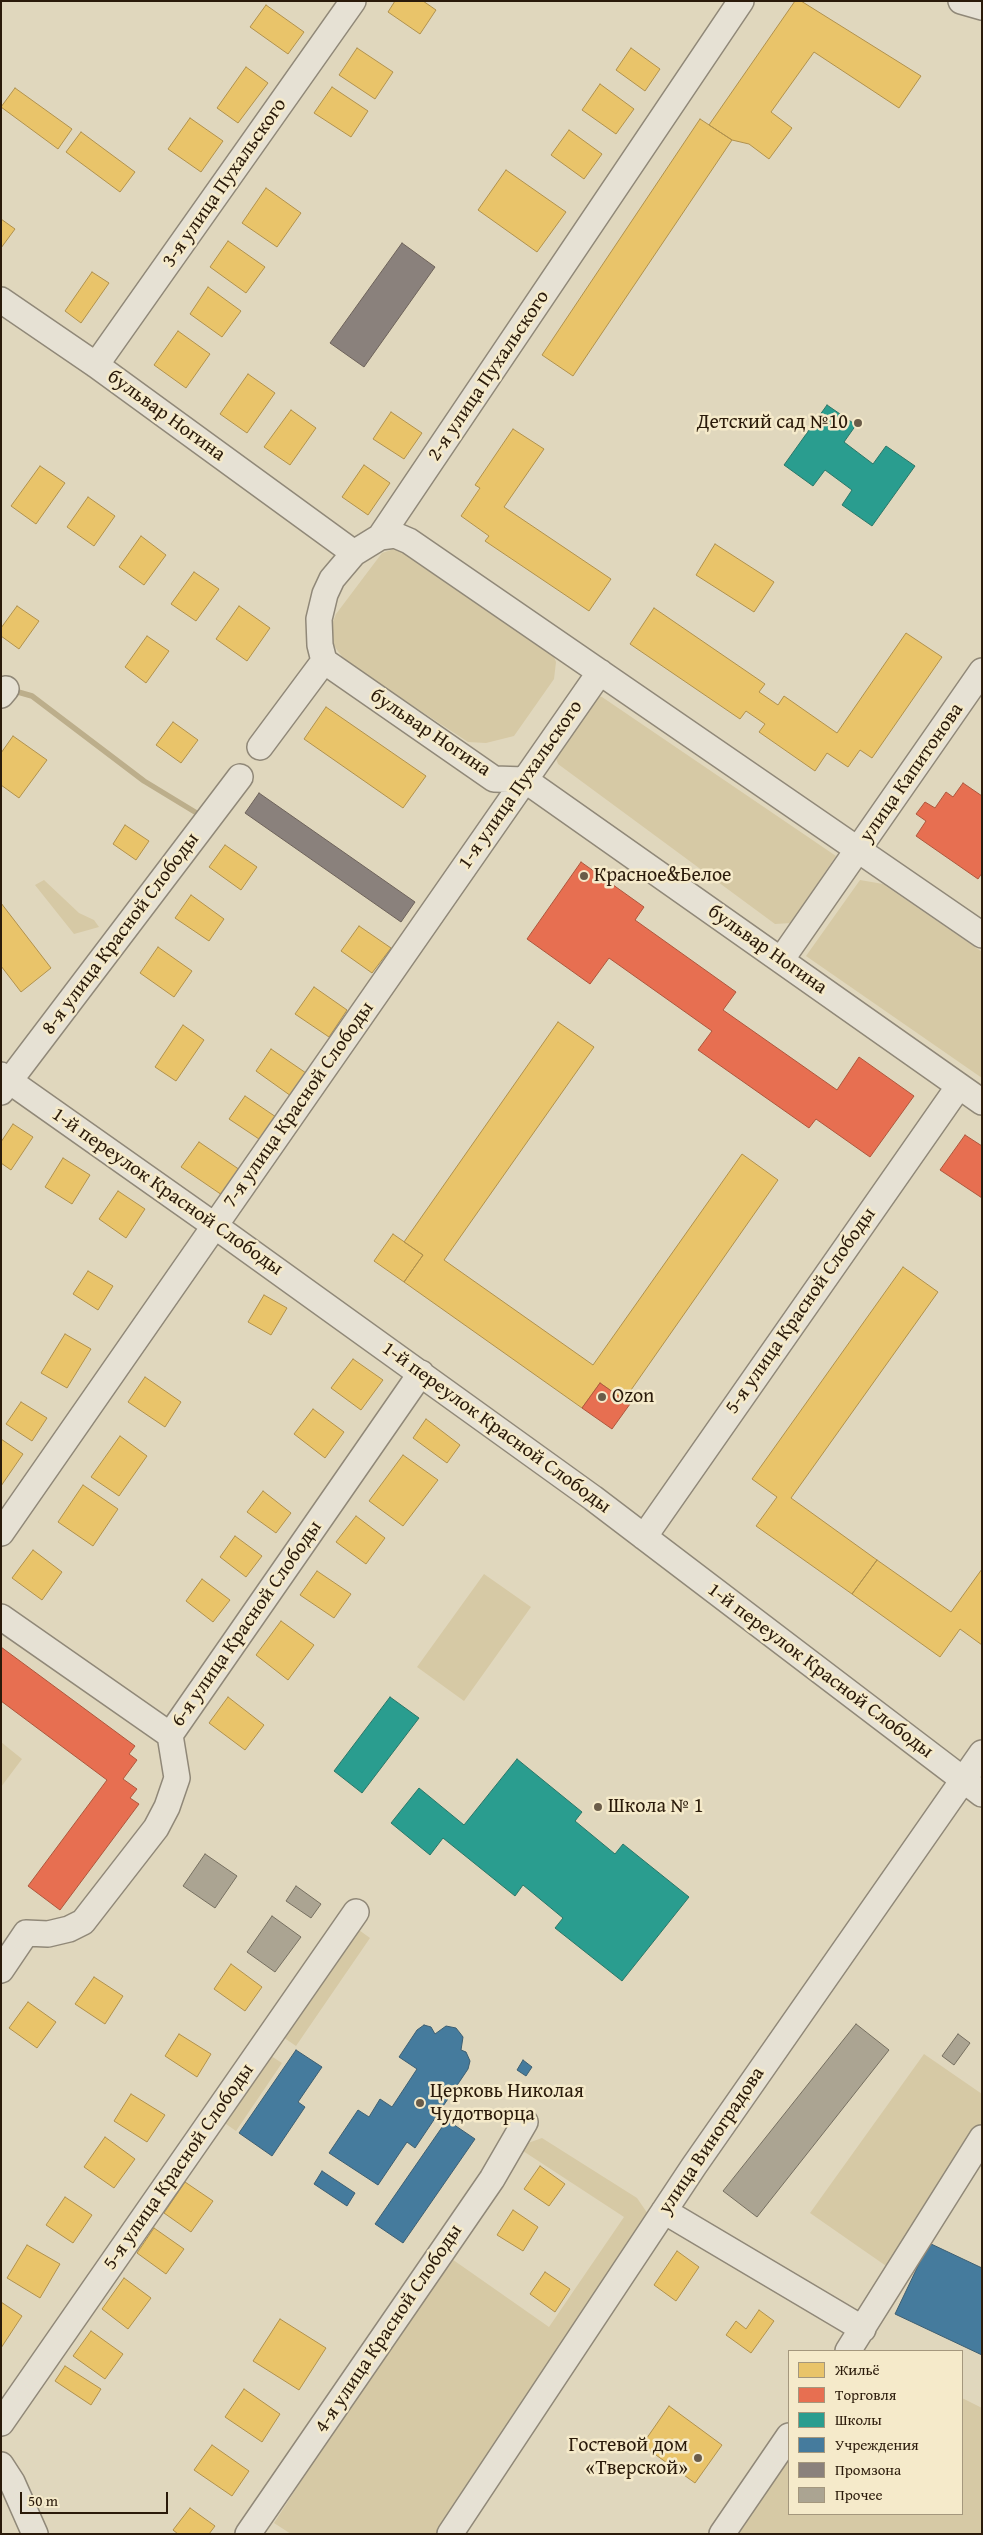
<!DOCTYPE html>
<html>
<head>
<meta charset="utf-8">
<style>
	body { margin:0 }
	#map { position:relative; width:983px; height:2535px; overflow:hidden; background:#e0d7bd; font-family:"Gentium Book Plus",serif }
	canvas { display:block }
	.frame { position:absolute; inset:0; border:2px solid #2a1a0a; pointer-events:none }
	.legend { position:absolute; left:788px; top:2350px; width:175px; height:165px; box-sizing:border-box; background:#f5eaca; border:1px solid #a4977d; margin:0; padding:6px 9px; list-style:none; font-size:15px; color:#2a1a0a }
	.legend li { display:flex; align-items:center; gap:10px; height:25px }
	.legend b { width:25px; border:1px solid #a4977d }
	.scale { position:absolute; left:20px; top:2492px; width:148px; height:22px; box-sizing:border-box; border:2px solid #2a1a0a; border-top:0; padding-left:6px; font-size:15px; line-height:18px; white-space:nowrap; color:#2a1a0a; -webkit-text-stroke:4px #f5eaca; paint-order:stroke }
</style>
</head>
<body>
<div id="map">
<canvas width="983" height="2535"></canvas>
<div class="frame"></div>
<ul class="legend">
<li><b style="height:14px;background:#e9c46a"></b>Жильё</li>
<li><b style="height:14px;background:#e76f51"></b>Торговля</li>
<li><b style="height:14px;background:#2a9d8f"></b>Школы</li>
<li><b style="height:14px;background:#457b9d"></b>Учреждения</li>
<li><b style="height:14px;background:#8a817c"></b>Промзона</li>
<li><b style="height:14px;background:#aba492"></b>Прочее</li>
</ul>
<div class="scale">50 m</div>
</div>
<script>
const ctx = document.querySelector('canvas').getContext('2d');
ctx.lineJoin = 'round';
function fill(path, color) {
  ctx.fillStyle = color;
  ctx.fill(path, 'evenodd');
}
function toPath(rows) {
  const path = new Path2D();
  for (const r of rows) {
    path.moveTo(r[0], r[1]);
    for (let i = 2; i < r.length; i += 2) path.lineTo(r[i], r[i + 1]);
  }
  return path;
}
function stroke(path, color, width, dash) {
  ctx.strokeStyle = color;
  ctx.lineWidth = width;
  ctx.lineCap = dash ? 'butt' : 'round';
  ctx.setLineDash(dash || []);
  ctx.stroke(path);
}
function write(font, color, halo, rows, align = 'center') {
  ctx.font = font + ' "Gentium Book Plus",serif';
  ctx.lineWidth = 5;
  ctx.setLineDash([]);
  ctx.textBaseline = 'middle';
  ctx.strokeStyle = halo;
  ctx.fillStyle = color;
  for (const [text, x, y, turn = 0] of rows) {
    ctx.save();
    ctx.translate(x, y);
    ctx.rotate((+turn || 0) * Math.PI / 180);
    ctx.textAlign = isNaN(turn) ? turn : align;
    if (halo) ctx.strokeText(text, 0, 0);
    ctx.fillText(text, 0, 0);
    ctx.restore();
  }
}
const green = toPath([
	[394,549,413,550,552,652,556,662,554,679,514,736,486,743,468,742,346,662,335,647,329,632,336,614,382,553],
	[587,693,602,697,836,856,791,923,775,924,558,764,550,742],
	[44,880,79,913,94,920,99,927,74,934,35,885],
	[860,880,883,884,982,952,982,1078,806,956],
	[484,1574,531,1607,464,1701,417,1667],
	[1,1742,22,1759,1,1787],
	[352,1925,370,1938,296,2046,277,2033],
	[265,2052,282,2063,236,2131,219,2119],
	[924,2054,982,2094,982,2126,889,2268,810,2213],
	[542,2138,637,2198,648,2214,438,2534,291,2534,274,2523,517,2147],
	[520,2149,624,2217,549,2327,449,2257],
	[962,2398,982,2408,982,2534,731,2534,789,2449,789,2514,962,2514]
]);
const homes = toPath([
	[395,1,423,1,436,10,420,34,388,12,395,1],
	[795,1,801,1,921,76,899,108,814,52,771,112,792,128,769,159,749,144,732,140,709,125,795,1],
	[266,5,304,32,288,54,250,27,266,5],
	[357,48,393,72,375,99,339,75,357,48],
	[631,48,660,69,645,91,616,70,631,48],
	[246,67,268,83,238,123,217,108,246,67],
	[600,84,634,109,616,134,582,110,600,84],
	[332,87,368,111,351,137,314,113,332,87],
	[15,88,72,129,58,149,1,107,15,88],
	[190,118,223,141,201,172,168,149,190,118],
	[700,119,732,140,573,376,542,355,700,119],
	[569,130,602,154,584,179,551,155,569,130],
	[81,132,135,172,120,192,66,152,81,132],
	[506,170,566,212,537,252,478,210,506,170],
	[266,188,301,213,277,247,242,223,266,188],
	[1,219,15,229,1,248,1,219],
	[228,241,265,267,246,293,210,267,228,241],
	[92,272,109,283,81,323,65,311,92,272],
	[208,287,241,311,222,337,190,314,208,287],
	[178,331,210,354,186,388,154,365,178,331],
	[248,374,275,393,247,433,220,414,248,374],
	[291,410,316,428,290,465,264,447,291,410],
	[391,412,422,433,404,459,373,439,391,412],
	[513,429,544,449,504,507,611,579,589,611,485,541,489,536,461,516,480,488,475,485,513,429],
	[364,465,390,483,368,515,342,497,364,465],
	[40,466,65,483,36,524,11,506,40,466],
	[88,497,115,516,94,546,67,527,88,497],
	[141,536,166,555,144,585,119,567,141,536],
	[715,544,774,582,754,612,696,575,715,544],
	[194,572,219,589,196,621,171,604,194,572],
	[17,606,39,621,19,649,1,636,1,628,17,606],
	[239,606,270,628,247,661,216,639,239,606],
	[654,608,765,684,759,692,778,705,784,696,837,733,906,633,942,657,872,758,860,750,848,767,827,753,815,771,759,732,765,724,746,711,740,719,630,644,654,608],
	[147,636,169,651,146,683,125,667,147,636],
	[326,707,426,776,403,808,304,739,326,707],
	[173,722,198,740,181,763,156,745,173,722],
	[13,736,47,760,19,798,1,785,1,753,13,736],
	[125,825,149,841,136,860,113,844,125,825],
	[225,845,257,867,241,890,209,867,225,845],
	[191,895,224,919,209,941,175,918,191,895],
	[1,903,51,968,21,992,1,966,1,903],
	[359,926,391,948,372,973,341,951,359,926],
	[158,947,192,971,174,997,140,973,158,947],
	[314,987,347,1010,329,1037,295,1014,314,987],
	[558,1022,594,1047,444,1260,593,1365,742,1154,778,1180,624,1400,600,1383,582,1408,404,1282,423,1255,404,1242,558,1022],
	[183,1025,204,1040,176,1081,155,1067,183,1025],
	[271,1049,306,1073,291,1096,256,1071,271,1049],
	[245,1096,276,1117,259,1139,229,1119,245,1096],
	[13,1124,33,1137,11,1170,1,1163,1,1142,13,1124],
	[199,1142,240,1170,222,1195,181,1167,199,1142],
	[63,1158,90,1175,72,1204,45,1187,63,1158],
	[118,1191,145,1209,126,1238,99,1219,118,1191],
	[393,1234,423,1255,404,1282,374,1261,393,1234],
	[903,1267,938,1292,791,1498,877,1560,852,1594,756,1526,777,1497,752,1479,903,1267],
	[88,1271,113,1286,98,1310,73,1294,88,1271],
	[264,1295,287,1308,271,1335,248,1322,264,1295],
	[65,1334,91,1349,67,1388,41,1373,65,1334],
	[353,1359,383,1380,361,1410,331,1388,353,1359],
	[145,1377,181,1402,165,1427,128,1402,145,1377],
	[21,1402,47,1418,32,1441,6,1424,21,1402],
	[313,1409,344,1432,325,1458,294,1434,313,1409],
	[426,1419,460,1445,447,1463,413,1438,426,1419],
	[120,1436,147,1456,119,1496,91,1477,120,1436],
	[1,1439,23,1454,1,1486,1,1439],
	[403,1455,438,1480,403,1526,369,1501,403,1455],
	[83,1485,118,1509,93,1546,58,1522,83,1485],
	[263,1491,291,1513,276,1533,247,1512,263,1491],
	[356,1516,385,1538,366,1564,336,1542,356,1516],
	[235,1536,262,1556,246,1577,220,1557,235,1536],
	[33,1550,62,1572,42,1600,12,1578,33,1550],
	[877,1560,951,1612,982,1569,982,1645,960,1629,940,1657,852,1594,877,1560],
	[317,1571,351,1594,334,1618,300,1595,317,1571],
	[202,1579,230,1600,213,1622,186,1601,202,1579],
	[281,1621,314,1645,288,1680,256,1655,281,1621],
	[228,1697,264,1725,245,1750,209,1723,228,1697],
	[231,1964,262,1987,245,2011,214,1989,231,1964],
	[94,1977,123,1996,105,2024,75,2004,94,1977],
	[28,2002,56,2022,37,2048,9,2028,28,2002],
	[179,2034,211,2054,197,2077,165,2056,179,2034],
	[131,2094,165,2115,147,2142,114,2121,131,2094],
	[105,2137,135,2159,114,2188,84,2167,105,2137],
	[540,2166,565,2184,549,2206,524,2189,540,2166],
	[185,2182,213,2201,191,2232,164,2213,185,2182],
	[65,2197,92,2215,73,2243,46,2225,65,2197],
	[513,2210,538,2227,523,2251,497,2235,513,2210],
	[154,2228,184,2249,166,2274,137,2253,154,2228],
	[27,2245,60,2264,40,2298,7,2278,27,2245],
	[677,2251,699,2267,676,2301,654,2285,677,2251],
	[545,2272,570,2289,555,2312,530,2294,545,2272],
	[124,2278,151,2298,128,2329,102,2309,124,2278],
	[1,2302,22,2316,1,2348,1,2302],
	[759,2310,774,2321,751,2353,726,2335,736,2321,746,2329,759,2310],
	[280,2319,326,2348,299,2390,253,2361,280,2319],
	[91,2331,123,2354,105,2379,73,2356,91,2331],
	[65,2366,101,2389,91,2405,55,2381,65,2366],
	[244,2389,280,2414,262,2442,225,2417,244,2389],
	[669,2406,722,2445,695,2483,642,2445,669,2406],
	[212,2445,249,2471,232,2496,194,2470,212,2445],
	[190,2508,215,2526,209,2534,178,2534,173,2530,190,2508]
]);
const shops = toPath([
	[963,783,982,796,982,873,978,879,916,836,926,821,916,814,925,802,935,808,946,792,953,797,963,783],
	[581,862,644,907,635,920,736,992,723,1010,837,1090,859,1057,914,1096,870,1157,816,1119,809,1128,698,1050,712,1031,609,958,590,984,527,939,581,862],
	[965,1135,982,1146,982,1198,940,1170,965,1135],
	[600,1383,630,1404,612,1429,582,1408,600,1383],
	[1,1647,135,1746,129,1754,137,1760,123,1779,137,1789,130,1798,139,1804,60,1910,28,1886,107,1780,1,1701,1,1647]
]);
const schools = toPath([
	[827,405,856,425,844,442,873,464,886,446,915,466,872,526,842,505,852,490,825,470,813,486,784,465,827,405],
	[390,1697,419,1718,362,1793,334,1771,390,1697],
	[517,1759,582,1812,575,1821,615,1854,623,1844,689,1897,622,1981,555,1928,563,1918,523,1885,515,1896,443,1838,430,1855,391,1823,419,1788,464,1825,517,1759]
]);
const public = toPath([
	[424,2025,431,2027,435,2034,446,2026,456,2028,460,2033,463,2037,461,2050,466,2052,470,2061,468,2069,415,2148,407,2142,378,2185,329,2153,358,2110,369,2117,380,2099,392,2107,417,2069,399,2057,417,2030,424,2025],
	[296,2050,322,2067,298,2102,305,2107,272,2156,239,2133,296,2050],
	[523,2060,532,2067,526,2076,517,2070,523,2060],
	[447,2120,475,2139,403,2243,375,2224,447,2120],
	[322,2171,355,2193,347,2206,314,2184,322,2171],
	[929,2243,982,2268,982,2355,895,2314,929,2243]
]);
const industry = toPath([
	[402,243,435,267,364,367,330,343,402,243],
	[259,793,415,902,401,922,245,813,259,793]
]);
const stream = toPath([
	[11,690,32,696,144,781,195,812]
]);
const building = toPath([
	[205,1854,237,1876,215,1908,183,1886,205,1854],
	[296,1886,321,1904,311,1918,286,1901,296,1886],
	[272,1916,301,1937,275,1972,247,1952,272,1916],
	[856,2024,889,2050,757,2217,723,2191,856,2024],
	[958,2034,970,2043,954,2065,942,2056,958,2034]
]);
const minor = toPath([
	[961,1,982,7],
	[1,300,96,365,354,553],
	[96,365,353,1],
	[380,537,395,535,409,541,982,935],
	[324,661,494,779,525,780,982,1102],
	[324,661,320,645,319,619,325,594,332,579,354,553,380,537,741,1],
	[1,695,6,689],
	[260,747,324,661],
	[781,960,982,671],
	[1,1075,215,1226,593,1498,982,1794],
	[1,1092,240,777],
	[1,1533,600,672],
	[644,1537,959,1086],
	[1,1617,170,1735],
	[1,1970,26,1933,48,1934,69,1929,83,1922,156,1828,167,1807,177,1778,170,1735,421,1373],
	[664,2211,863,2329],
	[848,2351,982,2138],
	[1,2423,356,1912],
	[1,2465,12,2482,35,2534],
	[248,2534,492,2179,525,2122],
	[450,2534,694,2166,982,1753],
	[722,2534,789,2436]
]);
const markers = [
	[858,423,5,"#6a5c49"],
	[584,876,5,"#6a5c49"],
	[602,1397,5,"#6a5c49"],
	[598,1807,5,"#6a5c49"],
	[420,2103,5,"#6a5c49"],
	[698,2458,5,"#6a5c49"]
];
const streetNames = [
	["3-я улица Пухальского",225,183,-55],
	["2-я улица Пухальского",489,376,-56],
	["бульвар Ногина",166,416,36],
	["бульвар Ногина",430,733,34],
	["улица Капитонова",912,773,-55],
	["1-я улица Пухальского",521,785,-55],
	["8-я улица Красной Слободы",121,934,-53],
	["бульвар Ногина",767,950,35],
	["7-я улица Красной Слободы",299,1105,-55],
	["1-й переулок Красной Слободы",167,1192,35],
	["5-я улица Красной Слободы",801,1311,-55],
	["1-й переулок Красной Слободы",496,1428,36],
	["6-я улица Красной Слободы",247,1624,-55],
	["1-й переулок Красной Слободы",820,1671,37],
	["улица Виноградова",712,2141,-56],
	["5-я улица Красной Слободы",179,2167,-55],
	["4-я улица Красной Слободы",389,2329,-56]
];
const poiNames = [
	["Детский сад №10",848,423,"right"],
	["Красное&Белое",594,876],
	["Ozon",612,1397],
	["Школа № 1",608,1807],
	["Церковь Николая",430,2092],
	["Чудотворца",430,2115],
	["Гостевой дом",688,2446,"right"],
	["«Тверской»",688,2469,"right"]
];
fill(green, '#d6c9a5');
fill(homes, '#e9c46a');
stroke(homes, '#b0914d', 1);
fill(shops, '#e76f51');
stroke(shops, '#ae563c', 1);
fill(schools, '#2a9d8f');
stroke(schools, '#2a7667', 1);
fill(public, '#457b9d');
stroke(public, '#3d5e71', 1);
fill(industry, '#8a817c');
stroke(industry, '#6d625a', 1);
stroke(stream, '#bcae8b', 5.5);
fill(building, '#aba492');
stroke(building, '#766f60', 1);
stroke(minor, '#908878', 28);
stroke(minor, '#e6e1d4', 25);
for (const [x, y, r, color] of markers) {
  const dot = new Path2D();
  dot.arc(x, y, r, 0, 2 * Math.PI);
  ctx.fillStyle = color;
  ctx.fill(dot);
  stroke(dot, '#f5eaca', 2);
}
write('20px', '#2a1a0a', '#f5eaca', streetNames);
write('20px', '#2a1a0a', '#f5eaca', poiNames, 'left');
</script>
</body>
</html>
